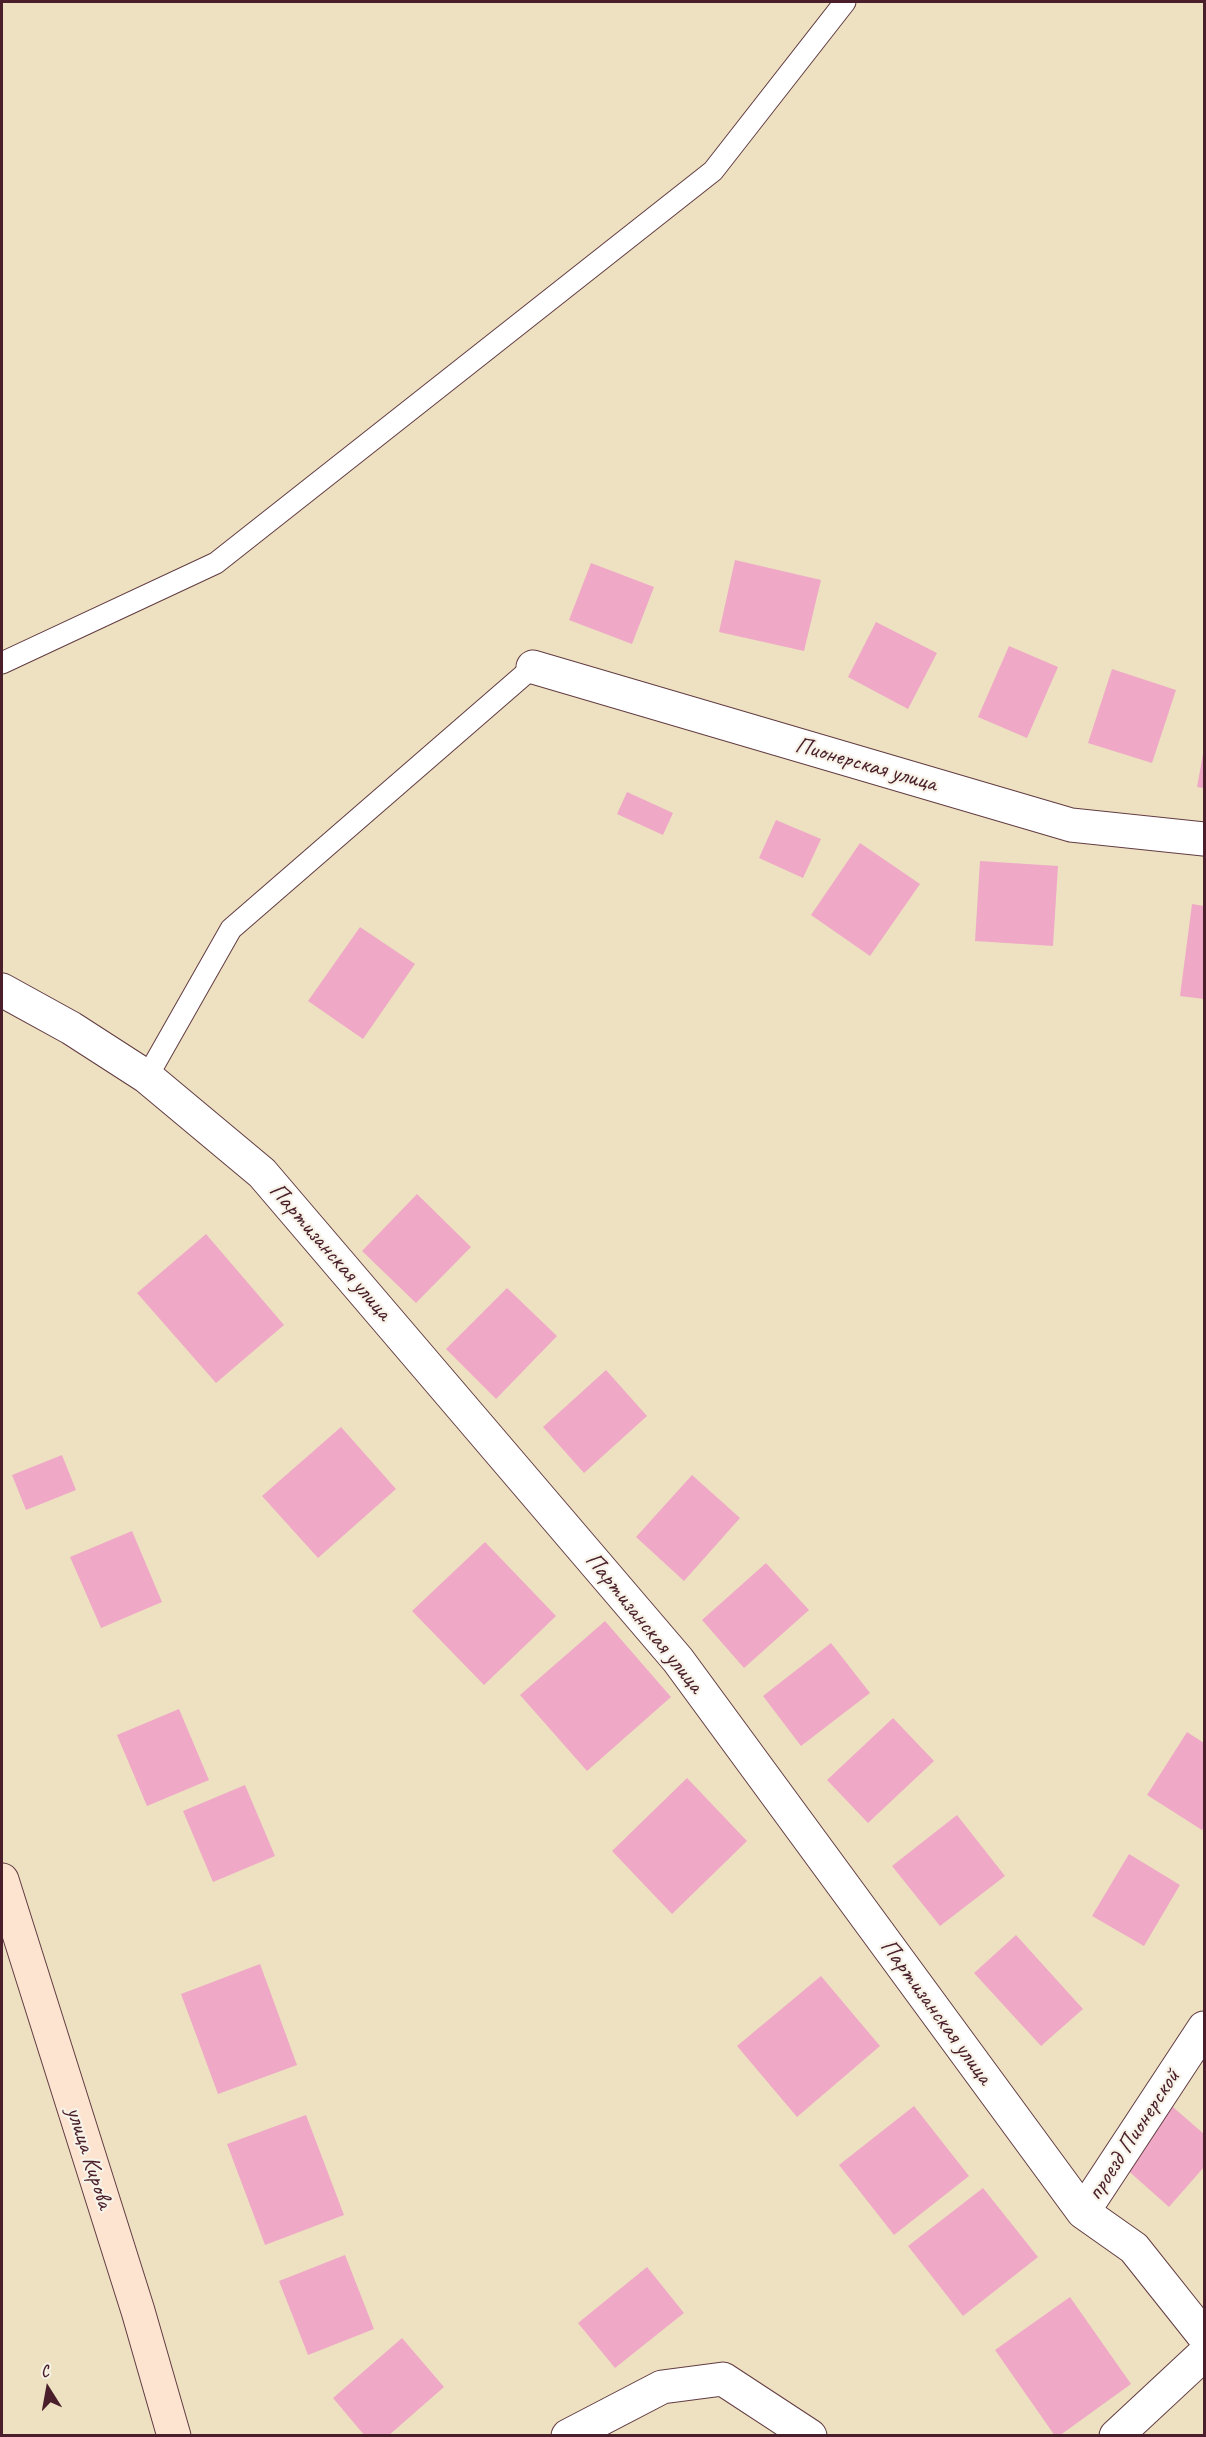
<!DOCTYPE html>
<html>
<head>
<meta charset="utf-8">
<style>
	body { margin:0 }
	#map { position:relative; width:1206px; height:2437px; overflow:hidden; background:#ede1c1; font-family:Caveat,sans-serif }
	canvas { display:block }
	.frame { position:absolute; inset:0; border:3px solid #4a1f2b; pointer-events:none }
	.north { position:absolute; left:18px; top:2359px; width:60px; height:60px; -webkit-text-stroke:4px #f7f3e8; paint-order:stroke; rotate:349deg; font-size:16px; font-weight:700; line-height:24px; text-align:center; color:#4a1f2b }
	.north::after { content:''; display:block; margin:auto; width:21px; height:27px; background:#4a1f2b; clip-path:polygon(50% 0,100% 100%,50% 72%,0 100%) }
</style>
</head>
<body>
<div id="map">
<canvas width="1206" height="2437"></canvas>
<div class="frame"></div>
<div class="north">С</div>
</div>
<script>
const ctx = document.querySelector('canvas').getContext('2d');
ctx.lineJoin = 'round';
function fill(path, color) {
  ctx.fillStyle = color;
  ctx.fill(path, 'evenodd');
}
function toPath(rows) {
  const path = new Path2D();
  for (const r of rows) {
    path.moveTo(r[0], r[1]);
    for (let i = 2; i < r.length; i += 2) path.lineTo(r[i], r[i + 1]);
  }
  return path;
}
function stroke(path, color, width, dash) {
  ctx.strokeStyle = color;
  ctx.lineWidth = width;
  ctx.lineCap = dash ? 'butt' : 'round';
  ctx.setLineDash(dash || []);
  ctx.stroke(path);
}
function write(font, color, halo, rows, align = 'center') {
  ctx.font = font + ' Caveat,sans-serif';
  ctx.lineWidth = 4.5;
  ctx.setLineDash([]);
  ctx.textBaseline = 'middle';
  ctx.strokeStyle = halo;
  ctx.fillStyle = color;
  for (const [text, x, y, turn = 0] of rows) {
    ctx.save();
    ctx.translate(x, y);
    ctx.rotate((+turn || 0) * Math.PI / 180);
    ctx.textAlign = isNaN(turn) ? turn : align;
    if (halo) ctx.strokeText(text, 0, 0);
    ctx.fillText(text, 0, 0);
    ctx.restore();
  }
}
const building = toPath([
	[735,560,821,580,804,651,719,632],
	[591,563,654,587,632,644,569,620],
	[876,622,937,653,908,709,848,677],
	[1009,646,1058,667,1027,738,978,717],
	[1112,669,1176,690,1152,763,1088,743],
	[1203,754,1204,755,1204,788,1197,787],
	[627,792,673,813,663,835,617,814],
	[776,820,821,839,803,878,759,858],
	[860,843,920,884,870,956,811,915],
	[980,861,1058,866,1053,946,975,941],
	[1192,904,1204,906,1204,999,1180,996],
	[360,927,415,964,363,1039,308,1001],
	[417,1194,471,1247,416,1303,362,1251],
	[206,1234,284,1325,216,1383,137,1293],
	[507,1288,557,1336,496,1399,446,1349],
	[606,1370,647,1416,584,1473,543,1427],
	[341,1427,396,1489,318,1558,262,1496],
	[62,1455,76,1490,26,1510,12,1475],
	[692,1475,740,1518,684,1581,636,1537],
	[132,1531,162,1602,101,1628,70,1557],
	[485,1542,556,1616,484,1685,412,1611],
	[766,1563,809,1610,744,1668,702,1620],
	[605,1621,671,1697,587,1771,520,1695],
	[831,1643,870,1693,801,1746,763,1696],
	[179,1709,209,1780,147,1806,117,1735],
	[893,1718,934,1761,868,1823,827,1780],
	[1187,1732,1204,1743,1204,1827,1202,1830,1147,1795],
	[687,1778,747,1841,672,1914,612,1851],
	[245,1785,275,1856,213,1882,183,1811],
	[957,1815,1005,1876,940,1926,892,1866],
	[1129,1854,1180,1885,1144,1946,1092,1916],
	[1016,1935,1083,2009,1041,2046,974,1973],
	[260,1964,297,2065,218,2094,181,1994],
	[821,1976,880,2046,797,2117,737,2046],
	[1166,2101,1204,2134,1204,2167,1169,2207,1115,2159],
	[914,2106,969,2176,894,2235,839,2165],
	[306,2115,344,2215,265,2245,227,2144],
	[983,2188,1038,2257,963,2316,908,2246],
	[345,2255,374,2329,308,2355,279,2281],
	[647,2267,684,2313,615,2368,578,2323],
	[1070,2297,1131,2384,1059,2436,1055,2436,995,2350],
	[402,2338,444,2387,388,2436,365,2436,333,2398]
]);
const lane = toPath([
	[2,663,216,563,713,171,845,2],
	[147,1077,231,929,533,667]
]);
const street = toPath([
	[533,667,1071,825,1204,839],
	[2,990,71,1028,147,1077,262,1173,678,1660,1083,2212,1134,2248,1204,2336],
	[1083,2212,1204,2028],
	[568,2436,662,2387,723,2379,810,2436],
	[1116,2436,1204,2354]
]);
const secondary = toPath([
	[2,1880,138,2311,174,2436]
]);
const streetNames = [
	["Пионерская улица",866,765,16],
	["Партизанская улица",330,1252,49],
	["Партизанская улица",644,1623,51],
	["Партизанская улица",936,2012,54],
	["проезд Пионерской",1134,2135,-57],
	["улица Кирова",89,2158,72]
];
fill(building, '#efa9c7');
stroke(lane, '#623c42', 23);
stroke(street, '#623c42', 35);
stroke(secondary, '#623c42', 35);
stroke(lane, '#fff', 21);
stroke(street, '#fff', 33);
stroke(secondary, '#fde4d0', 33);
write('24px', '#4a1f2b', '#f7f3e8', streetNames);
</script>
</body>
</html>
